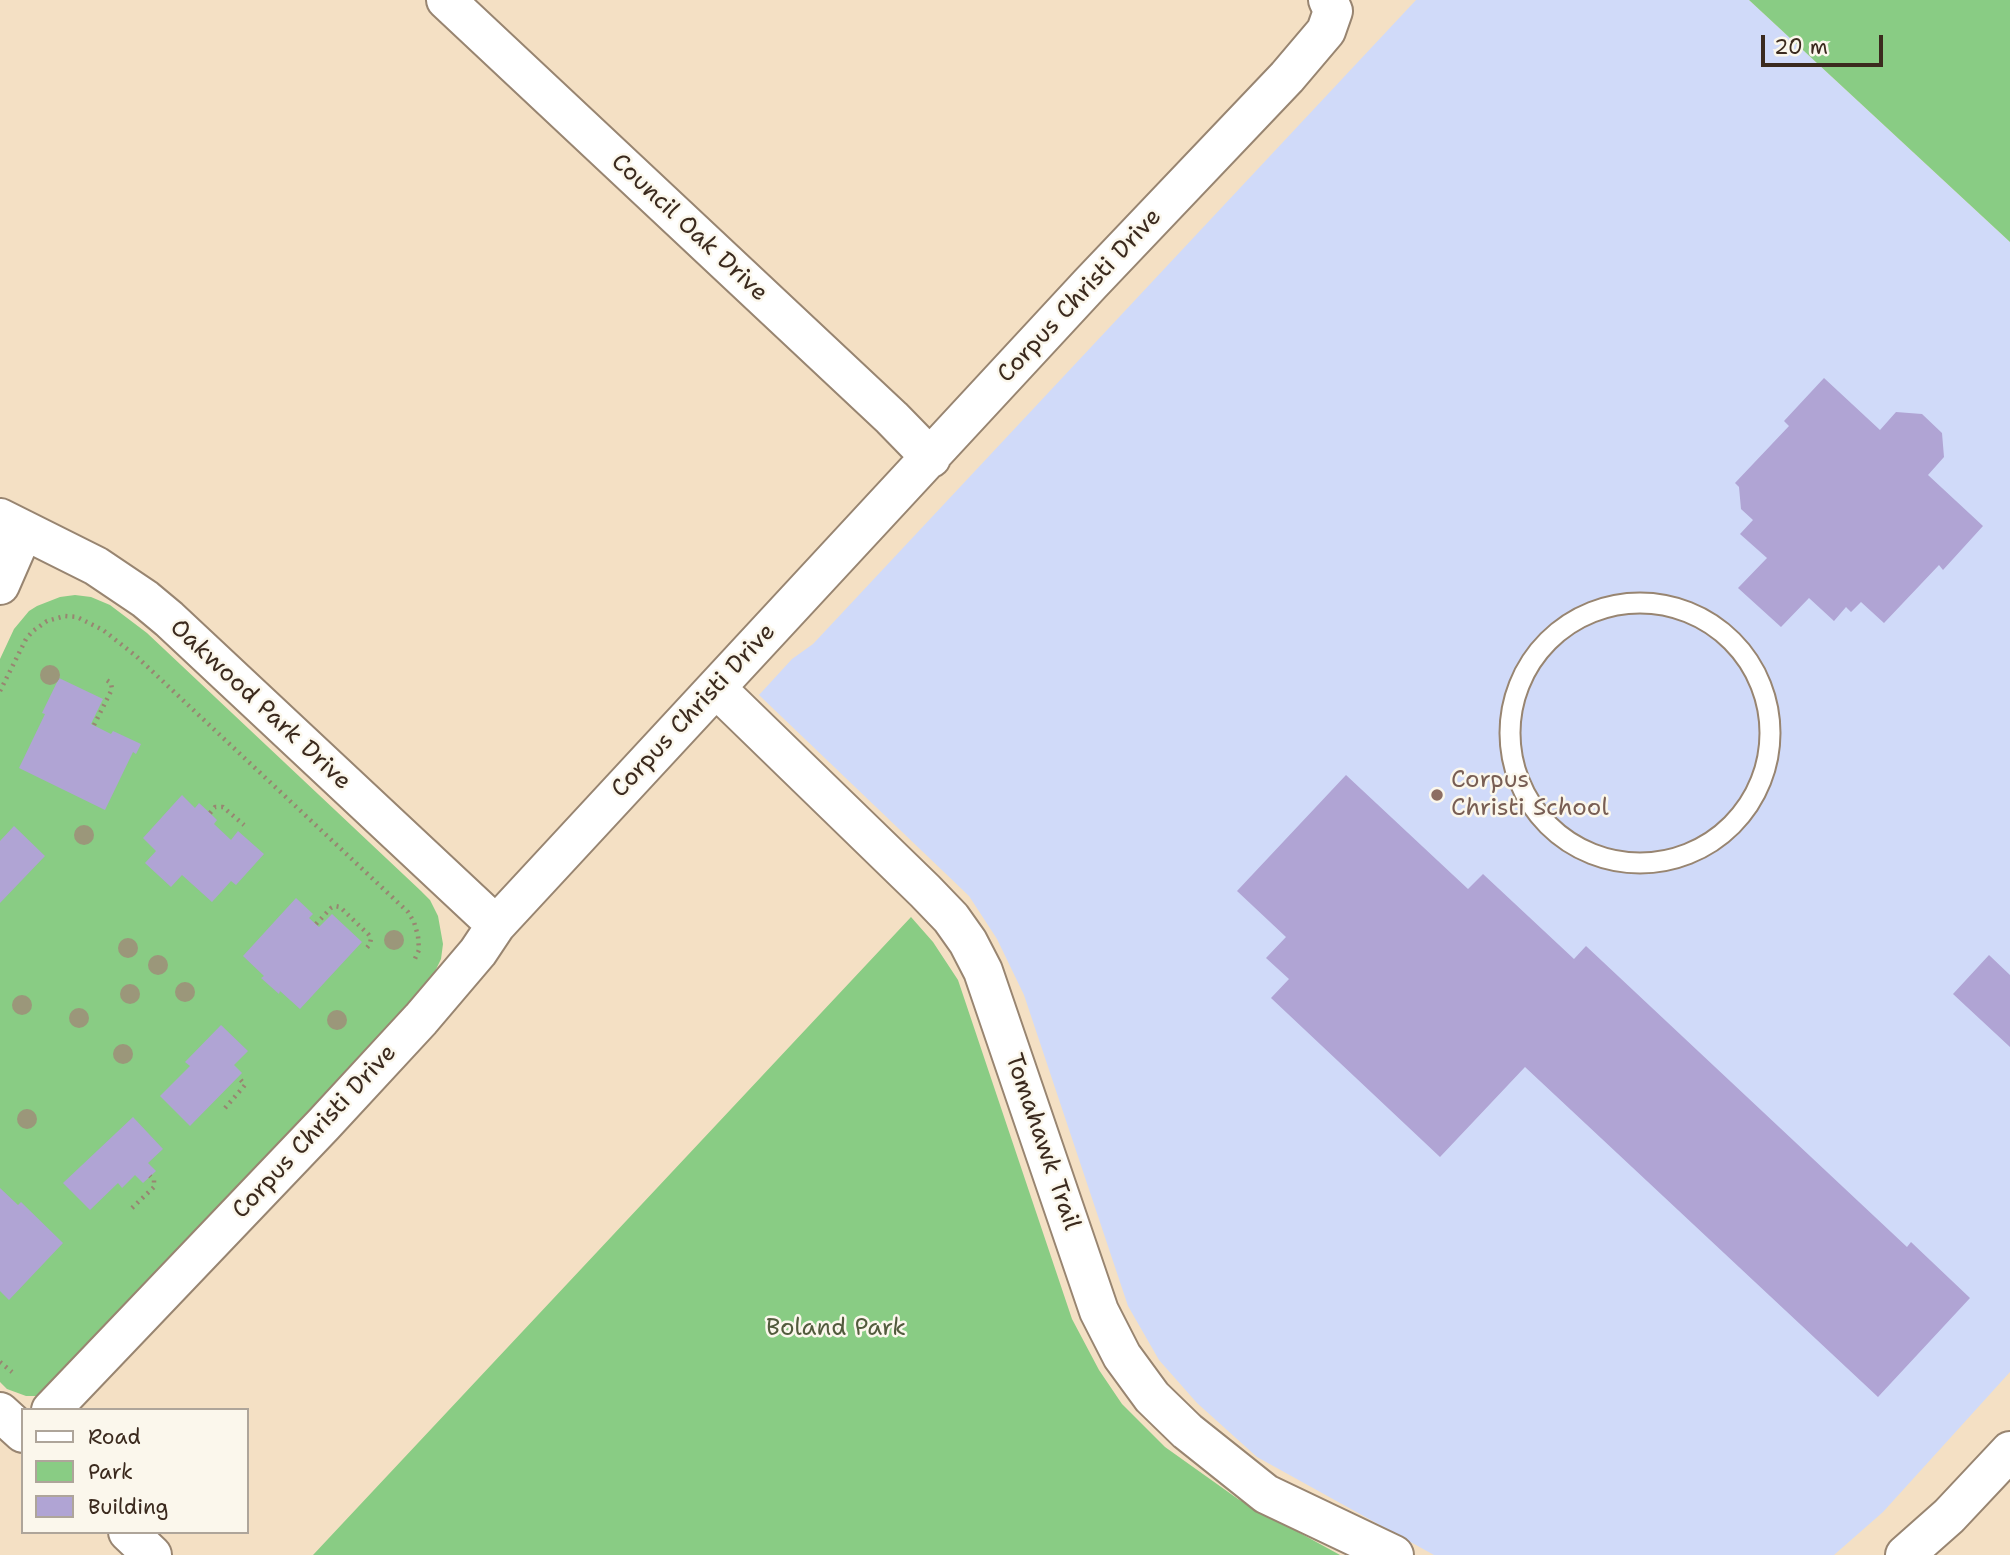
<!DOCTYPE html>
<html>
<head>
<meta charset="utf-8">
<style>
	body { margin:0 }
	#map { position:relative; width:2010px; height:1555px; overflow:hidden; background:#f4e0c4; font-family:"Shantell Sans",sans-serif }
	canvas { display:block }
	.legend { position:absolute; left:21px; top:1408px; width:228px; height:126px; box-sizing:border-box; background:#fbf7ec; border:2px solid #aea59a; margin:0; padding:9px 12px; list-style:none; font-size:21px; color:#3b2a1e }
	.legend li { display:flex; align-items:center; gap:14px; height:35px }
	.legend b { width:35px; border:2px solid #aea59a }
	.scale { position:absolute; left:1761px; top:35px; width:122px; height:32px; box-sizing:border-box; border:4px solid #3b2a1e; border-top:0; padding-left:9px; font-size:21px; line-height:24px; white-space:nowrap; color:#3b2a1e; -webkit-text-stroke:5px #fbf7ec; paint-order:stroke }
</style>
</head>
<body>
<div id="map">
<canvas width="2010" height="1555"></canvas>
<ul class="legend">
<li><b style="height:9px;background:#fff"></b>Road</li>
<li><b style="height:19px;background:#89cc84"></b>Park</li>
<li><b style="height:19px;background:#b0a4d4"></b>Building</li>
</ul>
<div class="scale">20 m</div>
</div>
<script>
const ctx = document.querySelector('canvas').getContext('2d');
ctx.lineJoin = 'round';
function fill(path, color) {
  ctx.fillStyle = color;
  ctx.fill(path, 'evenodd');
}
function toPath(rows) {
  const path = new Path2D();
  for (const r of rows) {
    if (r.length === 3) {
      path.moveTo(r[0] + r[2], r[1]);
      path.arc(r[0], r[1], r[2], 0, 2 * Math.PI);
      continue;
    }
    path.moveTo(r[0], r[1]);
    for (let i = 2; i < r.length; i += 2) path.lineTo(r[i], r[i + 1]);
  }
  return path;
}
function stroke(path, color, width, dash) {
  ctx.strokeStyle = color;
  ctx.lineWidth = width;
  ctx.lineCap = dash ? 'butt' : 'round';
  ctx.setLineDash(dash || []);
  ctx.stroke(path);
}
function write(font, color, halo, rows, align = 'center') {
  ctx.font = font + ' "Shantell Sans",sans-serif';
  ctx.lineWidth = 5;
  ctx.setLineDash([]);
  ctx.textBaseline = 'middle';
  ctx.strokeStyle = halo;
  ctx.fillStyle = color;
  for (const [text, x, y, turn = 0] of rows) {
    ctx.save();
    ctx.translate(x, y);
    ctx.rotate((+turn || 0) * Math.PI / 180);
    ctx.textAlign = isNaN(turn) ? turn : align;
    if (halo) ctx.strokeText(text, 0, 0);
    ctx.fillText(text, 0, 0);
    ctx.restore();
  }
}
const built = toPath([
	[1416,0,1749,0,2010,242,2010,1372,1883,1512,1834,1555,1434,1555,1257,1457,1197,1403,1159,1360,1128,1306,1024,995,997,939,969,896,759,695,792,659,813,644]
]);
const green = toPath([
	[1749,0,2010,0,2010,242],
	[75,595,91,597,110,605,147,633,421,891,430,900,438,916,443,944,441,959,428,986,47,1392,38,1396,26,1396,7,1389,0,1382,0,659,14,629,29,611,37,606,60,597],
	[911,917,933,942,958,980,1072,1319,1099,1370,1122,1404,1165,1447,1238,1499,1340,1555,313,1555]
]);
const building = toPath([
	[1824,378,1880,430,1896,412,1922,414,1942,433,1944,457,1928,475,1983,526,1943,570,1939,565,1884,623,1861,602,1851,612,1846,607,1834,621,1809,598,1781,627,1738,588,1767,558,1740,534,1753,520,1741,509,1739,487,1735,483,1789,426,1784,421],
	[59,678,103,699,91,724,111,734,113,731,141,744,136,754,133,752,105,810,19,768,45,714,42,713],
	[1346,775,1468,889,1483,874,1574,959,1586,946,1907,1247,1911,1242,1970,1298,1878,1397,1525,1067,1440,1157,1271,998,1289,979,1266,958,1286,937,1237,891],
	[182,795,195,808,199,803,210,813,217,820,214,824,231,840,238,831,264,854,236,885,231,881,212,902,182,875,171,887,145,863,156,851,143,838],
	[14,826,45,856,0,903,0,841],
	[296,898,313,914,309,918,319,927,332,914,362,942,300,1009,280,991,279,994,261,978,264,976,243,956],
	[1989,955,2010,975,2010,1047,1953,994],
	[221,1025,248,1051,234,1065,242,1073,190,1126,160,1096,190,1066,185,1062],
	[133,1117,163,1149,148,1163,156,1171,143,1183,135,1175,122,1188,118,1183,90,1210,63,1183],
	[0,1188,18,1205,21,1202,63,1243,9,1300,0,1291]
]);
const path = toPath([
	[0,691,26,639,33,631,47,621,65,616,77,617,103,630,136,656,408,912,414,922,418,936,419,950,413,963],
	[94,725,112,689,111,683,105,679],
	[210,813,215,807,223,807,244,825],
	[316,924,331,908,335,906,340,907,369,935,371,938,370,944,365,950],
	[225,1108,245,1085,238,1077],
	[132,1208,154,1187,154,1180,150,1176],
	[0,1362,12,1372]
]);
const service = toPath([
	[1640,733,130]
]);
const minor = toPath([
	[446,0,892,418,931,458],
	[0,518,96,566,145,599,169,619,496,925],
	[0,585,24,530],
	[716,688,925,891,951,918,968,942,983,971,1099,1311,1122,1356,1152,1397,1187,1431,1266,1494,1394,1555],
	[51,1410,323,1125,421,1019,478,952,496,925,1090,284,1287,77,1326,31,1333,11,1328,0],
	[0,1412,23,1433],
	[128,1532,152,1555],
	[1905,1555,1949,1516,2010,1451]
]);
const trees = [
	[50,675],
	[84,835],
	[394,940],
	[128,948],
	[158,965],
	[185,992],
	[130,994],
	[22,1005],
	[79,1018],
	[337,1020],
	[123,1054],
	[27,1119]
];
const markers = [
	[1437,795,7,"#8d6e63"]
];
const streetNames = [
	["Council Oak Drive",689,228,43],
	["Corpus Christi Drive",1080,296,-47],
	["Oakwood Park Drive",260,705,43],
	["Corpus Christi Drive",694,711,-47],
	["Corpus Christi Drive",315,1132,-47],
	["Tomahawk Trail",1042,1142,71]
];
const educationNames = [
	["Corpus",1451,781],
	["Christi School",1451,809]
];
const parkNames = [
	["Boland Park",836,1329]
];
fill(built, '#d0daf9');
fill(green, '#89cc84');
fill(building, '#b0a4d4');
stroke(service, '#988571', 23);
stroke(minor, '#988571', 42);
stroke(path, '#988571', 4.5, [2, 5]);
stroke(service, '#fff', 19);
stroke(minor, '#fff', 38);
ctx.fillStyle = '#9b977a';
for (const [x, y] of trees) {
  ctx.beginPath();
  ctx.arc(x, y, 10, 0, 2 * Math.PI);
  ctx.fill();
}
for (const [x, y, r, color] of markers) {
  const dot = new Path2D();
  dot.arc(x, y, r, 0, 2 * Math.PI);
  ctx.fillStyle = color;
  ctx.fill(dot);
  stroke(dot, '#fbf7ec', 2.5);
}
write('24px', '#3b2a1e', '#fbf7ec', streetNames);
write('24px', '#785e54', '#fbf7ec', educationNames, 'left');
write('24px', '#525b3d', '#fbf7ec', parkNames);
</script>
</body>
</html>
